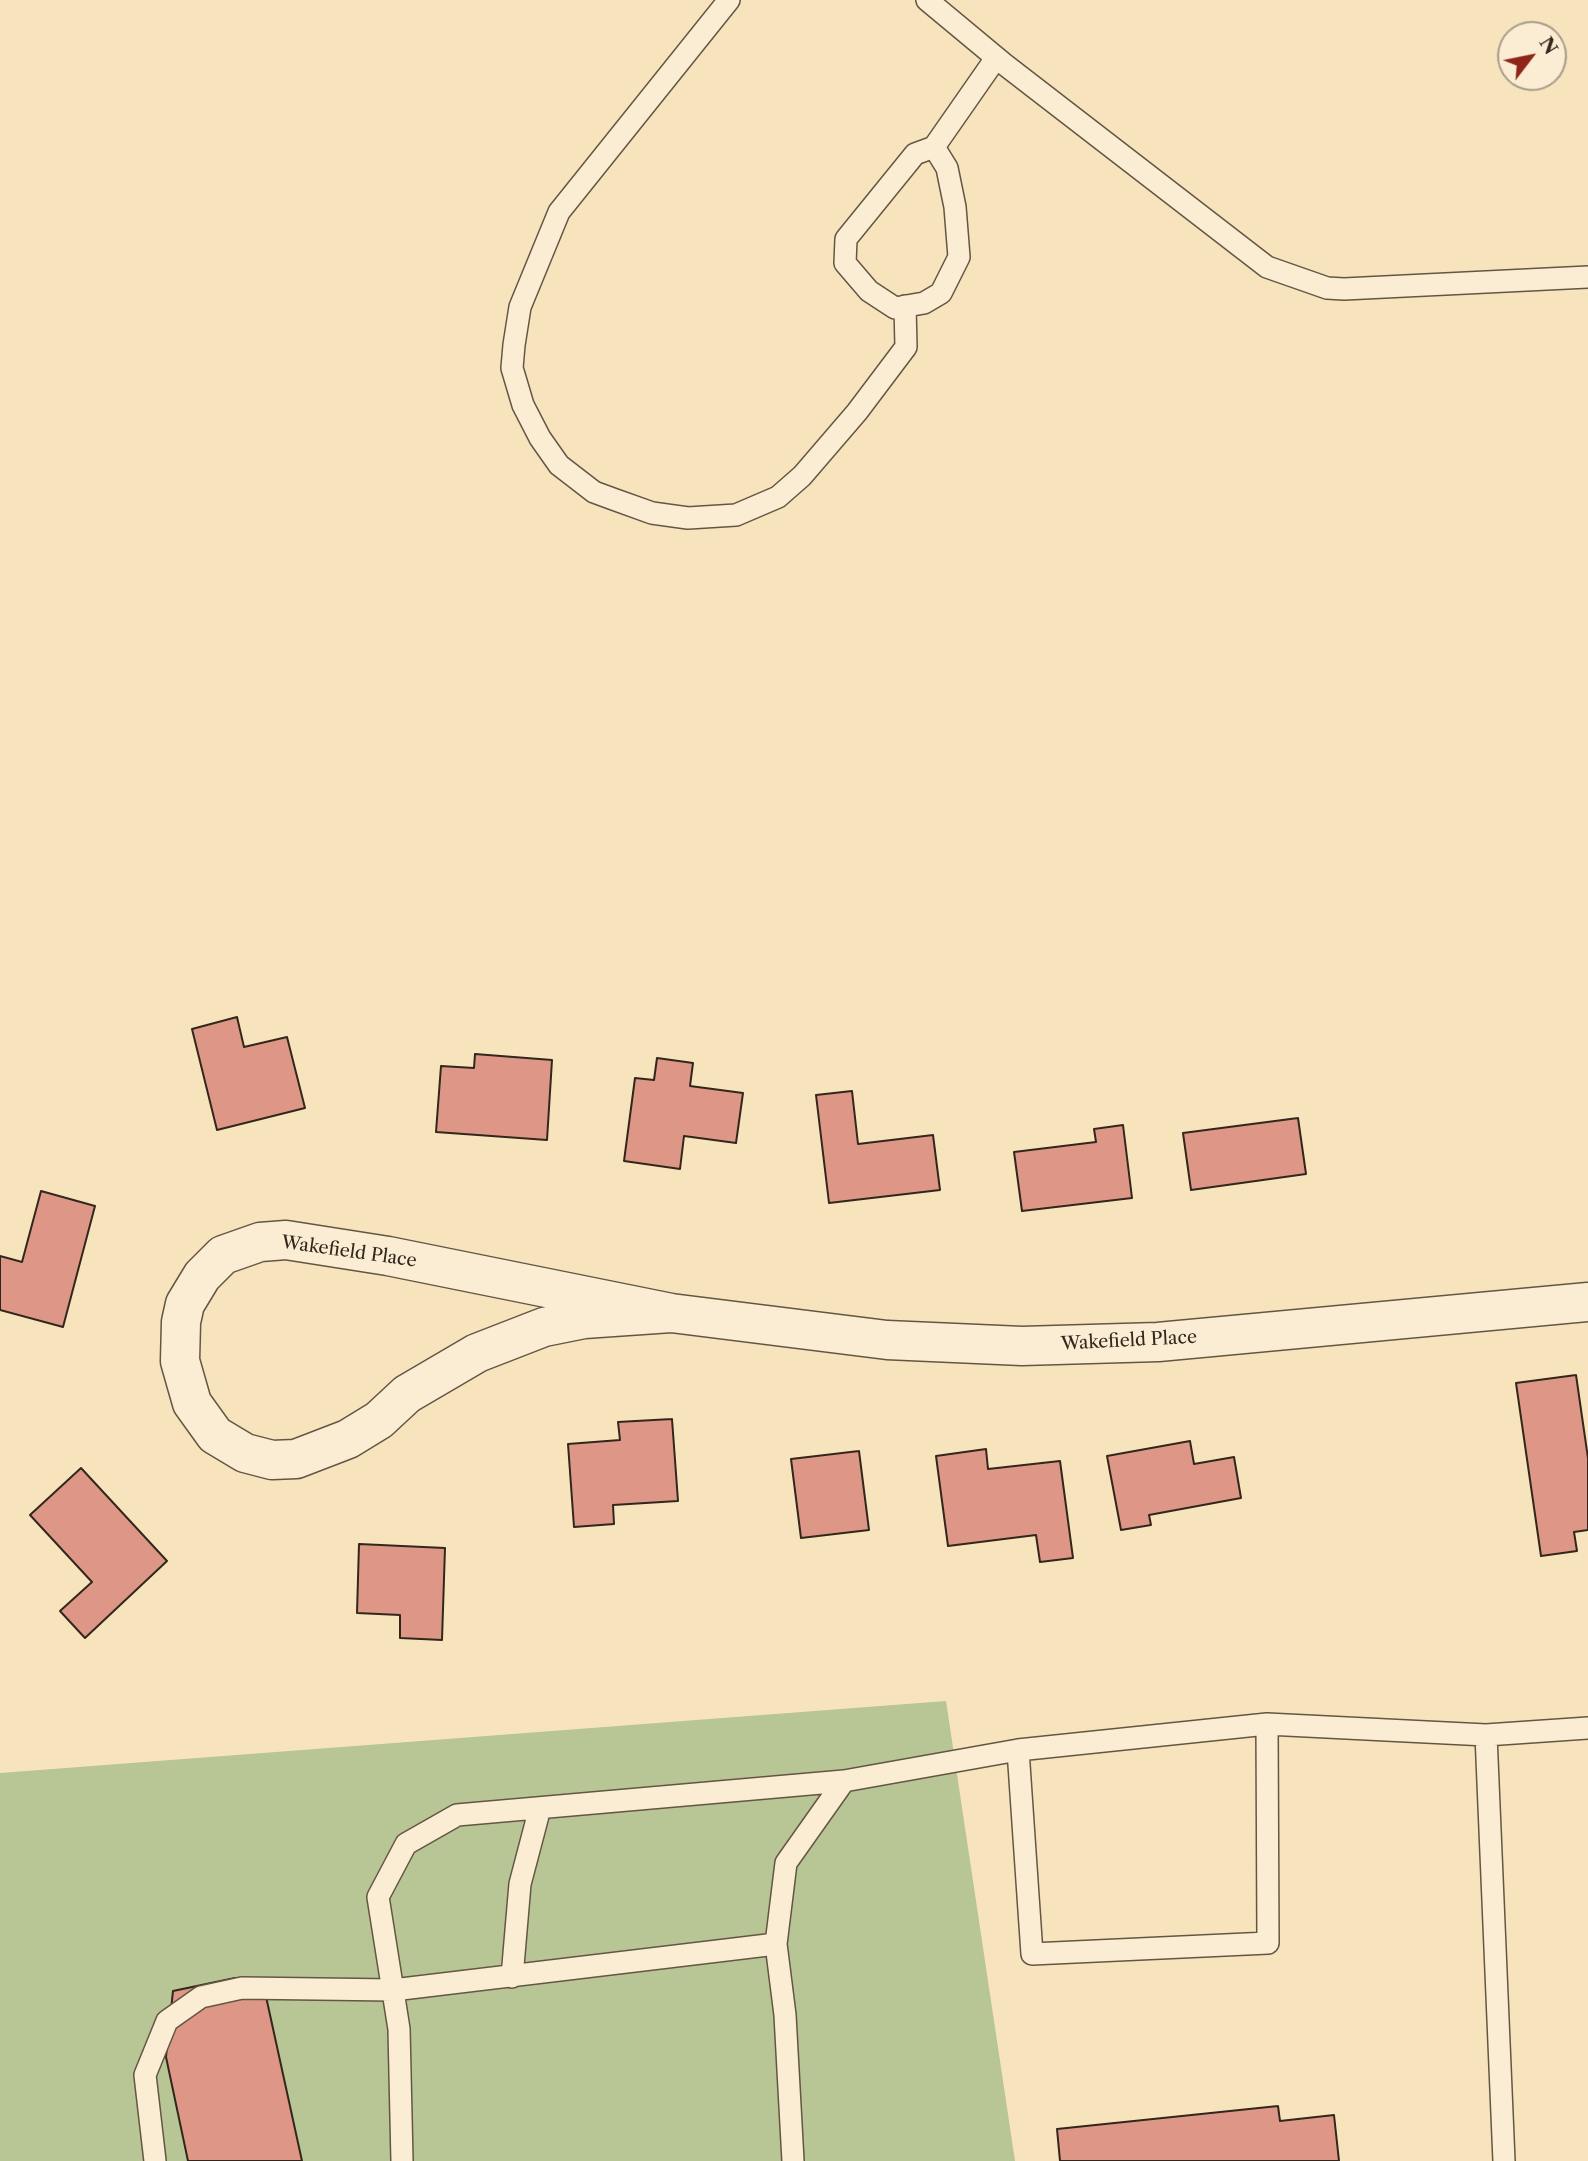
<!DOCTYPE html>
<html>
<head>
<meta charset="utf-8">
<style>
	body { margin:0 }
	#map { position:relative; width:1588px; height:2161px; overflow:hidden; background:#f8e4bc; font-family:"Libre Caslon Text",serif }
	canvas { display:block }
	.north { position:absolute; left:1497px; top:21px; width:70px; height:70px; box-sizing:border-box; background:#faedd3; border:2px solid #aa9e8a; border-radius:50%; rotate:58deg; font-size:19px; font-weight:700; line-height:28px; text-align:center; color:#32271c }
	.north::after { content:''; display:block; margin:auto; width:24px; height:32px; background:#8f2418; clip-path:polygon(50% 0,100% 100%,50% 72%,0 100%) }
</style>
</head>
<body>
<div id="map">
<canvas width="1588" height="2161"></canvas>
<div class="north">N</div>
</div>
<script>
const ctx = document.querySelector('canvas').getContext('2d');
ctx.lineJoin = 'round';
function fill(path, color) {
  ctx.fillStyle = color;
  ctx.fill(path, 'evenodd');
}
function toPath(rows) {
  const path = new Path2D();
  for (const r of rows) {
    path.moveTo(r[0], r[1]);
    for (let i = 2; i < r.length; i += 2) path.lineTo(r[i], r[i + 1]);
  }
  return path;
}
function stroke(path, color, width, dash) {
  ctx.strokeStyle = color;
  ctx.lineWidth = width;
  ctx.lineCap = dash ? 'butt' : 'round';
  ctx.setLineDash(dash || []);
  ctx.stroke(path);
}
function write(font, color, halo, rows, align = 'center') {
  ctx.font = font + ' "Libre Caslon Text",serif';
  ctx.lineWidth = 5;
  ctx.setLineDash([]);
  ctx.textBaseline = 'middle';
  ctx.strokeStyle = halo;
  ctx.fillStyle = color;
  for (const [text, x, y, turn = 0] of rows) {
    ctx.save();
    ctx.translate(x, y);
    ctx.rotate((+turn || 0) * Math.PI / 180);
    ctx.textAlign = isNaN(turn) ? turn : align;
    if (halo) ctx.strokeText(text, 0, 0);
    ctx.fillText(text, 0, 0);
    ctx.restore();
  }
}
const green = toPath([
	[946,1701,1015,2161,0,2161,0,1773]
]);
const building = toPath([
	[237,1017,244,1047,287,1037,305,1108,217,1130,192,1029,237,1017],
	[475,1054,552,1060,547,1140,436,1132,441,1066,474,1068,475,1054],
	[657,1058,693,1063,690,1086,743,1093,736,1143,684,1136,680,1169,624,1161,635,1078,654,1080,657,1058],
	[852,1091,858,1144,933,1135,940,1190,829,1203,816,1095,852,1091],
	[1298,1118,1306,1174,1191,1190,1183,1133,1298,1118],
	[1123,1125,1132,1198,1022,1211,1014,1152,1096,1142,1094,1129,1123,1125],
	[41,1191,95,1206,63,1327,0,1310,0,1256,22,1262,41,1191],
	[1576,1375,1588,1458,1588,1530,1574,1532,1577,1551,1541,1556,1516,1383,1576,1375],
	[672,1419,678,1501,613,1505,614,1524,574,1527,568,1444,620,1440,618,1422,672,1419],
	[1190,1441,1194,1464,1234,1457,1241,1498,1149,1515,1151,1525,1121,1530,1107,1456,1190,1441],
	[986,1449,988,1469,1060,1461,1073,1558,1040,1562,1036,1535,948,1546,936,1456,986,1449],
	[859,1451,869,1530,801,1538,791,1459,859,1451],
	[81,1468,167,1561,85,1638,60,1611,92,1582,30,1515,81,1468],
	[359,1544,445,1548,442,1640,400,1638,400,1615,357,1613,359,1544],
	[235,1978,239,1998,265,1992,302,2161,188,2161,166,2057,173,1991,235,1978],
	[1278,2106,1280,2121,1334,2115,1339,2161,1060,2161,1057,2129,1278,2106]
]);
const service = toPath([
	[729,0,559,212,520,307,514,345,512,368,523,405,540,438,559,465,594,492,613,499,652,513,688,518,736,515,778,497,802,476,857,412,906,347,905,306],
	[927,0,1004,64,1267,267,1327,288,1344,289,1588,277],
	[934,147,947,168,955,207,959,257,941,293,924,303,895,308,869,291,845,263,846,239,915,154,934,147,996,58],
	[1486,1735,1504,2161],
	[1018,1750,1032,1954,1268,1943,1267,1724],
	[512,1977,520,1884,540,1808],
	[155,2161,145,2075,167,2021,201,1997,242,1988,393,1990,776,1944],
	[402,2161,399,2029,378,1897,406,1844,457,1815,844,1781,1018,1750,1267,1724,1486,1735,1588,1728],
	[793,2161,785,2015,776,1944,786,1863,844,1781]
]);
const minor = toPath([
	[671,1313,584,1319,544,1327,477,1353,407,1394,379,1420,348,1439,296,1459,272,1460,245,1453,215,1435,192,1403,180,1361,181,1322,185,1304,202,1276,223,1255,260,1242,286,1240,388,1256,671,1313,887,1340,1022,1346,1158,1342,1588,1302]
]);
const streetNames = [
	["Wakefield Place",349,1252,8],
	["Wakefield Place",1129,1341,-3]
];
fill(green, '#b8c595');
fill(building, '#de9787');
stroke(building, '#32271c', 2);
stroke(service, '#645644', 24);
stroke(minor, '#645644', 41);
stroke(service, '#faedd3', 21);
stroke(minor, '#faedd3', 38);
write('18px', '#32271c', '#faedd3', streetNames);
</script>
</body>
</html>
